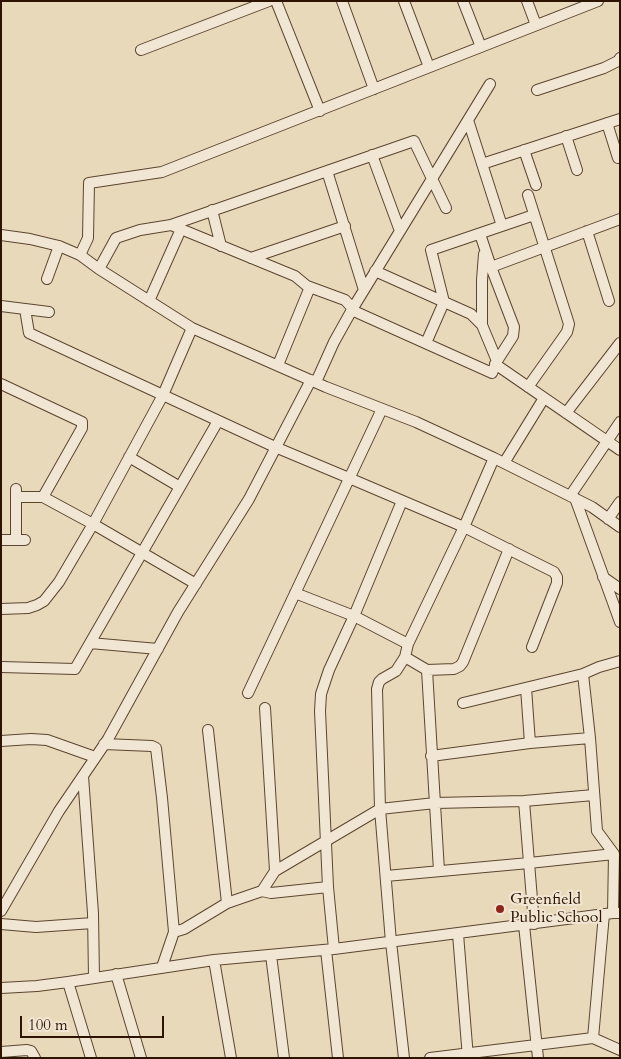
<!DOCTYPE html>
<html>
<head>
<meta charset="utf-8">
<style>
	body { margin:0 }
	#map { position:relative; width:621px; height:1059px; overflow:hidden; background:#e9d9bb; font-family:Cardo,serif }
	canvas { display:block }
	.frame { position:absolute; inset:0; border:2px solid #2c1400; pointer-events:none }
	.scale { position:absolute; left:20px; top:1016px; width:144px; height:22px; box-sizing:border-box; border:2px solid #2c1400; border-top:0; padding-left:6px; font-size:15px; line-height:18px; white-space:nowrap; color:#2c1400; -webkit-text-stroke:4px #f1e6d3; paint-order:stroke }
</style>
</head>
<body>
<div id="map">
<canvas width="621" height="1059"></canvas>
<div class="frame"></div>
<div class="scale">100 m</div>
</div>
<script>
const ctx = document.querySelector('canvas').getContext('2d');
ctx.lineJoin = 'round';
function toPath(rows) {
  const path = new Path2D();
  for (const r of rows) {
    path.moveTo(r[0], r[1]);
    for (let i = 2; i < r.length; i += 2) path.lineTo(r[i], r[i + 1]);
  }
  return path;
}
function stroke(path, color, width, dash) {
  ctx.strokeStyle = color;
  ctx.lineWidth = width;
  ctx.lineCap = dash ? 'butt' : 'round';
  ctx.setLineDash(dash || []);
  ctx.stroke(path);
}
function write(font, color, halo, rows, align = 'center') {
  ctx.font = font + ' Cardo,serif';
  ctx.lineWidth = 4;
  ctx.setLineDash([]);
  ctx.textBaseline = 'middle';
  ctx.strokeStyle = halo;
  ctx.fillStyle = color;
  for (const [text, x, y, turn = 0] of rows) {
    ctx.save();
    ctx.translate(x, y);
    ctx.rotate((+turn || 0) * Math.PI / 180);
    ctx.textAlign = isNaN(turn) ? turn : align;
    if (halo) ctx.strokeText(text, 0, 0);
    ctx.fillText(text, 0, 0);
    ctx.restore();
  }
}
const minor = toPath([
	[276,1,320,111],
	[342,1,374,89],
	[404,1,429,67],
	[463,1,481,47],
	[527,1,536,25],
	[141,50,269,1],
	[537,90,604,68,618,61,620,58],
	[468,120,502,226],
	[607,123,618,158],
	[566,136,577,170],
	[524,150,536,185],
	[372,155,400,231],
	[482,164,620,119],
	[327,171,364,290],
	[528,195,569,324,567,332,528,387],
	[212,210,221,246],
	[171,225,414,141,446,208],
	[587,231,609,301],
	[480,234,491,267,514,327,513,336,497,361],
	[1,235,30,239,59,246,80,255,99,269,192,328,326,387,416,422,494,458,592,507,620,527],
	[80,255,88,238,89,183,162,172,598,1],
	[251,258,345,226],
	[491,267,620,219],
	[99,269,116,238,140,230,171,225,295,276,307,286,345,300,356,312,492,373,497,361,482,325,471,314,375,271],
	[47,279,59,246],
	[149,301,181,229],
	[1,306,49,312],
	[25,309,29,333,275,447,349,478,464,527,554,572,557,577,557,583,532,647],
	[482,325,482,280,484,254],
	[426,343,444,302,431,250,534,215],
	[495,364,620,450],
	[278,365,310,287],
	[316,382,334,342,353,308,490,84],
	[1,384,82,422,82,428,43,497],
	[566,413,620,343],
	[129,457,180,487],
	[504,463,544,398],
	[570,496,620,422],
	[16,497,43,497,93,524,196,584],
	[575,498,620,622],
	[608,519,620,502],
	[1,540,25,540],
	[16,540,16,489],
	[603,577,620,589],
	[295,593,354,616,408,644],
	[1,609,28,608,37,605,44,601,59,582,93,524,163,395,192,328],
	[90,643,158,649],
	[405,657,408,644,464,527,494,458],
	[1,667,75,669,218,421],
	[427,670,439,871],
	[526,688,530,743],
	[248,693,382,409],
	[463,703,583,674],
	[265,708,275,871],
	[208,730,227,903],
	[1,741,31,739,47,740,95,757],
	[104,744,152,746,156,748,162,798,174,932,162,967],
	[431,756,530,743,590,738],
	[83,776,93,913,94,978],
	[524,801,534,924],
	[386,876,529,863,614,854],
	[262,891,275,871,380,809,435,803,524,801,594,795],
	[1,911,59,811,108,739,178,612,249,499,311,380],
	[613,913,614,854,597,831,590,738,583,674,599,667,620,661],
	[1,924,36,927,93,923],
	[524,925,538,1058],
	[174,932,184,929,227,903,262,891,271,893,328,887],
	[458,934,468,1058],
	[334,949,328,887,320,711,321,694,329,670,354,616,402,501],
	[326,950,338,1058],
	[271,955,284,1058],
	[214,960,231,1058],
	[116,974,141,1058],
	[68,982,91,1058],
	[1,988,37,986,68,982,214,960,334,949,613,913,620,913],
	[593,1038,620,1050],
	[1,1052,27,1050,31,1051,35,1058],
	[404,1058,391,942,380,809,377,689,379,682,382,679,396,671,405,657,427,670,454,669,460,666,463,662,509,549],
	[430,1058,593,1038,604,914]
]);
const markers = [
	[500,909,5,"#8f2418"]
];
const poiNames = [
	["Greenfield",510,900],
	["Public School",510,918]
];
stroke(minor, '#5b452f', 12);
stroke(minor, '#f1e6d3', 10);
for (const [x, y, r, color] of markers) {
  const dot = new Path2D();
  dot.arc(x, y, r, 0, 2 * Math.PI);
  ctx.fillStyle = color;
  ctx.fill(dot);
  stroke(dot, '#f1e6d3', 2);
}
write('16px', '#2c1400', '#f1e6d3', poiNames, 'left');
</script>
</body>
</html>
